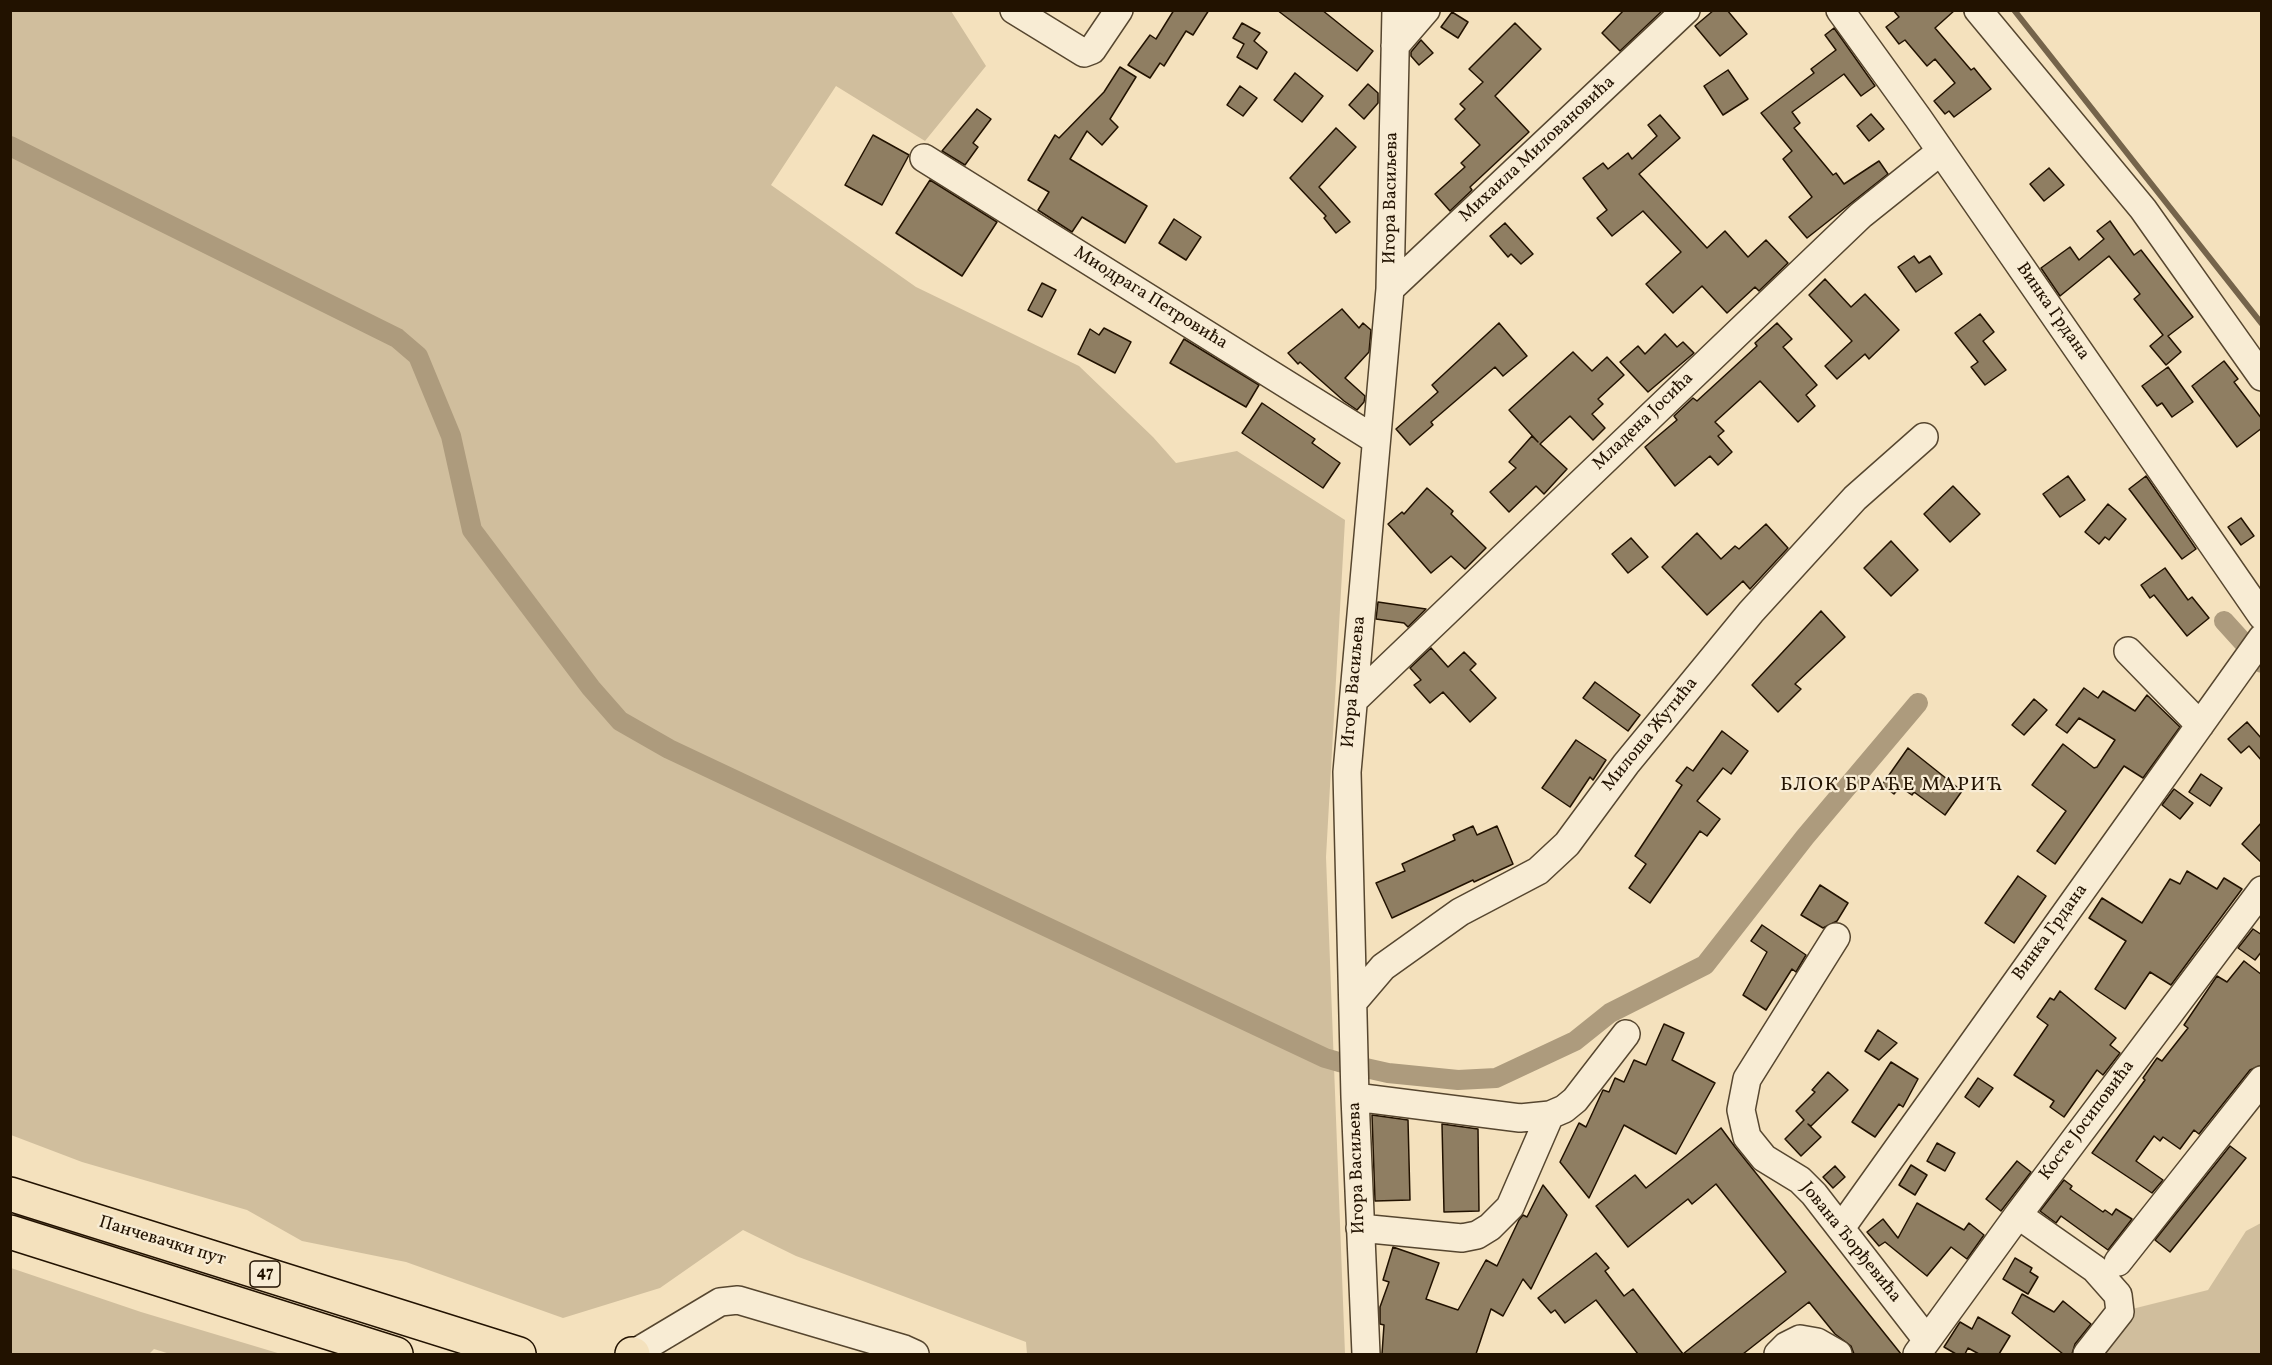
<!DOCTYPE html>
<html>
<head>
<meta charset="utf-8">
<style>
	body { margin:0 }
	#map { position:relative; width:2272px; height:1365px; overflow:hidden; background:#f4e1bd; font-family:Vollkorn,serif }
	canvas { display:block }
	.frame { position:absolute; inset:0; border:12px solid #221200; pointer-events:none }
</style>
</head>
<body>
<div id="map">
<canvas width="2272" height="1365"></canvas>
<div class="frame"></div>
</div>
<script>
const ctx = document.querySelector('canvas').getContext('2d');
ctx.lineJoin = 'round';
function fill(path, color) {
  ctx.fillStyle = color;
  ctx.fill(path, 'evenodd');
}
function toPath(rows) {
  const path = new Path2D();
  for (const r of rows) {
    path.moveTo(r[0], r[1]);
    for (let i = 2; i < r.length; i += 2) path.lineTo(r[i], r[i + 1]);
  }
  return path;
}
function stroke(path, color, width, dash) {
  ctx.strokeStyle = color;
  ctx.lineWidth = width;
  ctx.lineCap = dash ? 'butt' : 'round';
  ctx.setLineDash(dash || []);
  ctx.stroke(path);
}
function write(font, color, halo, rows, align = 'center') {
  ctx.font = font + ' Vollkorn,serif';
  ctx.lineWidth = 4.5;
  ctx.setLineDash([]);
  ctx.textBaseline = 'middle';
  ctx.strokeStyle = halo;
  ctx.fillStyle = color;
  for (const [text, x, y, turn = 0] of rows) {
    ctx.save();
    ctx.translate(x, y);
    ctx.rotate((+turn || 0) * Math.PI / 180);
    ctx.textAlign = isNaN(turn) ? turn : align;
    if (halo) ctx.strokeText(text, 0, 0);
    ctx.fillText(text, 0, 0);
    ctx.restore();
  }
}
const green = toPath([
	[10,11,951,11,986,66,925,141,836,86,771,185,916,287,1079,366,1153,437,1176,463,1237,451,1345,520,1326,857,1345,1354,1027,1354,1026,1342,796,1256,743,1230,660,1288,563,1318,406,1262,302,1241,247,1210,82,1162,11,1135],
	[2261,1223,2261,1354,2087,1354,2120,1312,2208,1290,2246,1231],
	[11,1268,141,1312,281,1354,170,1354,154,1349,149,1354,11,1354]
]);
const stream = toPath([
	[2014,10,2262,324]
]);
const canal = toPath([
	[10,146,397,338,418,356,451,436,472,530,591,688,620,721,669,749,1325,1058,1339,1062,1388,1073,1458,1080,1496,1078,1575,1041,1610,1013,1705,965,1805,837,1918,703],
	[2224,621,2262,663]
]);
const building = toPath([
	[1174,10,1209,10,1193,35,1186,31,1164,66,1160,63,1150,78,1128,65,1150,35,1156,39,1174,10],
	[1277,10,1322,10,1373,51,1357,71,1277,10],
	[1624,10,1663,10,1620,51,1602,33,1624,10],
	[1714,10,1727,10,1747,34,1720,56,1695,26,1714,10],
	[1893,10,1955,10,1935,28,1971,70,1974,68,1991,89,1954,117,1949,111,1945,114,1934,101,1955,83,1935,59,1927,66,1905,40,1899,44,1886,27,1899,17,1893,10],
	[1452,12,1468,22,1458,38,1441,27,1452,12],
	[1242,23,1260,33,1254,41,1267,52,1257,69,1237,57,1244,44,1233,38,1242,23],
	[1515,23,1541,49,1495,96,1529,132,1470,187,1472,190,1450,211,1435,194,1465,167,1461,163,1480,145,1455,119,1465,109,1460,104,1483,82,1469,69,1515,23],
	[1834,28,1875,86,1861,96,1844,74,1792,112,1800,123,1794,128,1833,175,1836,173,1844,184,1879,161,1888,174,1807,238,1789,217,1812,197,1783,159,1792,151,1761,113,1814,73,1811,69,1836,50,1825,35,1834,28],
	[1421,40,1433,53,1419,65,1411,56,1411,52,1421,40],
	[1120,67,1136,77,1110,119,1118,127,1102,145,1087,131,1070,159,1147,206,1125,243,1082,217,1072,232,1038,210,1049,192,1028,180,1055,135,1059,138,1104,92,1120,67],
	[1728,70,1748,99,1723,115,1704,86,1728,70],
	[1295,73,1323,96,1302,122,1274,100,1295,73],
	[1368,84,1378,93,1378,103,1364,119,1349,105,1368,84],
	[1240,86,1257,98,1243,116,1227,105,1240,86],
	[977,109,991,119,973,143,978,147,965,165,942,151,977,109],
	[1871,114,1884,129,1869,141,1857,126,1871,114],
	[1660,115,1680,138,1639,174,1707,248,1725,231,1748,257,1766,240,1788,263,1759,291,1755,287,1727,313,1702,286,1673,313,1646,284,1681,252,1643,211,1612,236,1597,218,1607,210,1583,178,1603,163,1608,169,1628,153,1632,159,1657,136,1648,125,1660,115],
	[1336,128,1356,147,1319,187,1350,222,1336,233,1324,218,1326,216,1290,178,1336,128],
	[873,135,909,155,882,205,845,185,873,135],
	[2049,168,2064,185,2044,201,2030,184,2049,168],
	[930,180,997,222,962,276,896,233,930,180],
	[1174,219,1201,237,1186,260,1159,243,1174,219],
	[2110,221,2134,255,2141,250,2193,317,2168,336,2181,352,2166,365,2150,346,2163,335,2134,299,2140,294,2109,256,2060,296,2041,268,2070,247,2079,260,2104,239,2097,231,2110,221],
	[1505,223,1533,254,1521,264,1511,254,1508,257,1490,236,1505,223],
	[1914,256,1919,263,1930,256,1942,274,1916,292,1898,267,1914,256],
	[1825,279,1851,307,1865,294,1899,330,1869,359,1865,354,1837,379,1825,366,1852,341,1809,295,1825,279],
	[1042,283,1056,290,1042,317,1028,310,1042,283],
	[1342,309,1359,328,1363,323,1371,330,1369,352,1345,378,1365,396,1364,402,1357,410,1344,401,1300,362,1298,364,1288,353,1342,309],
	[1980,314,1994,332,1983,341,2006,370,1985,385,1971,367,1978,362,1955,333,1980,314],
	[1499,323,1527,356,1503,376,1495,367,1431,422,1433,425,1410,445,1396,429,1438,392,1432,385,1499,323],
	[1777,323,1792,339,1783,347,1817,385,1806,395,1815,406,1798,422,1760,381,1715,422,1724,431,1718,436,1732,452,1718,465,1710,456,1675,486,1645,447,1677,420,1674,416,1693,398,1697,401,1757,346,1755,343,1777,323],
	[1104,328,1131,342,1115,373,1078,354,1090,329,1099,335,1104,328],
	[1665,334,1677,347,1683,342,1694,353,1648,392,1620,362,1638,346,1645,354,1665,334],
	[1184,339,1259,385,1246,407,1170,363,1184,339],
	[1573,352,1592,371,1607,357,1624,375,1598,399,1603,404,1592,414,1605,428,1593,440,1570,416,1540,444,1567,469,1544,494,1536,486,1509,512,1490,492,1516,468,1509,462,1532,436,1538,442,1509,410,1573,352],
	[2224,361,2238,379,2234,382,2262,419,2262,428,2237,447,2192,386,2224,361],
	[2168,367,2193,402,2172,417,2162,403,2157,406,2142,386,2168,367],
	[1262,403,1315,439,1312,443,1340,463,1323,488,1242,433,1262,403],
	[2068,476,2085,500,2060,517,2043,494,2068,476],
	[2146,476,2196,549,2182,559,2129,489,2146,476],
	[1953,486,1980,514,1950,542,1924,514,1953,486],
	[1427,488,1453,511,1451,514,1486,548,1465,569,1451,556,1431,573,1388,524,1402,512,1404,514,1427,488],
	[2108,504,2126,519,2109,540,2105,537,2099,544,2085,532,2108,504],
	[2241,518,2254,536,2241,545,2228,527,2241,518],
	[1766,524,1788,548,1750,589,1743,581,1707,615,1662,567,1697,533,1721,559,1735,546,1739,549,1766,524],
	[1631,538,1648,557,1628,573,1612,554,1631,538],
	[1891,541,1918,570,1891,596,1864,568,1891,541],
	[2165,568,2188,600,2192,597,2209,618,2187,636,2154,595,2150,598,2141,585,2165,568],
	[1378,602,1426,609,1408,627,1404,623,1376,619,1378,602],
	[1821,611,1845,637,1795,684,1801,689,1778,712,1752,685,1821,611],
	[1431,648,1448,667,1464,652,1476,664,1470,670,1496,698,1470,722,1443,692,1430,703,1414,685,1421,680,1410,668,1431,648],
	[1595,682,1640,715,1628,731,1583,698,1595,682],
	[2084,688,2098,698,2103,691,2135,711,2147,695,2180,727,2143,778,2124,766,2055,864,2037,851,2066,811,2032,785,2063,744,2094,768,2097,767,2115,740,2079,718,2067,733,2056,725,2084,688],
	[2034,699,2047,710,2024,735,2012,725,2034,699],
	[2247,722,2262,739,2262,761,2249,746,2241,753,2228,739,2247,722],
	[1722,731,1748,751,1731,774,1723,768,1697,801,1720,819,1707,836,1700,831,1650,903,1629,888,1646,864,1635,856,1682,785,1676,781,1687,767,1693,771,1722,731],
	[1576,740,1606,760,1593,780,1590,777,1570,807,1542,788,1576,740],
	[1908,748,1962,791,1945,815,1914,792,1912,795,1900,787,1894,794,1882,785,1908,748],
	[2201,774,2222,788,2210,806,2189,792,2201,774],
	[2174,789,2193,803,2180,819,2162,805,2174,789],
	[2262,822,2262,863,2242,844,2262,822],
	[1473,826,1477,835,1497,826,1513,864,1474,882,1473,880,1392,918,1376,883,1405,871,1402,864,1455,840,1453,835,1473,826],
	[2187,871,2217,889,2224,878,2242,889,2171,985,2150,972,2125,1009,2095,989,2126,941,2089,918,2102,898,2142,923,2170,879,2180,884,2187,871],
	[2018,876,2046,896,2014,943,1985,923,2018,876],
	[1820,885,1848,903,1837,921,1823,928,1801,915,1820,885],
	[1762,925,1806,955,1796,972,1792,969,1766,1010,1743,995,1767,952,1751,941,1762,925],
	[2253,929,2262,935,2262,951,2255,960,2238,948,2253,929],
	[2244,961,2262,975,2262,1065,2250,1070,2199,1134,2194,1130,2180,1149,2163,1137,2160,1141,2154,1136,2136,1161,2163,1180,2152,1193,2092,1153,2145,1080,2143,1078,2157,1058,2162,1061,2188,1028,2184,1025,2217,976,2227,982,2244,961],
	[2060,991,2116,1038,2110,1045,2120,1053,2103,1075,2097,1070,2064,1117,2050,1107,2054,1101,2014,1075,2048,1025,2037,1017,2050,998,2054,1000,2060,991],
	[1664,1024,1684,1033,1672,1060,1715,1083,1676,1154,1624,1125,1589,1198,1560,1162,1579,1123,1586,1127,1603,1090,1609,1092,1615,1078,1624,1082,1634,1060,1646,1065,1664,1024],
	[1878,1030,1897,1043,1879,1060,1865,1051,1878,1030],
	[1891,1062,1918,1079,1903,1107,1899,1104,1875,1137,1852,1122,1891,1062],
	[1828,1072,1848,1090,1811,1126,1808,1124,1821,1137,1801,1156,1785,1139,1804,1120,1796,1111,1815,1092,1812,1090,1828,1072],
	[1978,1078,1993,1088,1979,1107,1965,1097,1978,1078],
	[1372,1115,1408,1120,1410,1200,1375,1201,1372,1115],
	[1442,1124,1478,1129,1479,1211,1444,1212,1442,1124],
	[1721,1128,1735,1147,1901,1354,1854,1354,1851,1346,1835,1334,1809,1302,1743,1354,1638,1354,1596,1300,1565,1323,1555,1310,1551,1313,1538,1298,1596,1253,1609,1268,1605,1271,1624,1296,1633,1289,1683,1354,1786,1272,1716,1184,1692,1204,1688,1199,1628,1247,1596,1206,1635,1175,1646,1188,1721,1128],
	[1937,1143,1955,1153,1945,1171,1927,1161,1937,1143],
	[2230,1146,2246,1158,2170,1252,2155,1240,2230,1146],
	[2017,1161,2031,1172,2001,1211,1986,1199,2017,1161],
	[1911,1165,1927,1175,1915,1195,1899,1185,1911,1165],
	[1835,1166,1845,1177,1833,1188,1823,1177,1835,1166],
	[2064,1180,2072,1186,2070,1189,2103,1212,2105,1210,2112,1215,2116,1209,2132,1219,2108,1250,2061,1216,2056,1223,2040,1211,2064,1180],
	[1543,1185,1567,1215,1531,1289,1523,1279,1503,1316,1491,1309,1476,1354,1382,1354,1384,1325,1380,1324,1380,1307,1389,1282,1383,1280,1393,1247,1439,1263,1426,1299,1458,1310,1486,1260,1497,1266,1519,1220,1523,1215,1527,1217,1543,1185],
	[1917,1203,1964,1230,1969,1223,1984,1235,1967,1259,1951,1247,1927,1276,1885,1242,1879,1246,1867,1232,1883,1219,1898,1238,1917,1203],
	[2015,1258,2032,1268,2030,1272,2038,1277,2028,1294,2003,1279,2015,1258],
	[2022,1294,2054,1312,2063,1301,2091,1324,2075,1344,2072,1354,2063,1354,2012,1313,2022,1294],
	[1978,1317,2010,1336,1999,1354,1979,1354,1968,1348,1965,1354,1956,1354,1944,1347,1960,1322,1972,1329,1978,1317]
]);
const minor = toPath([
	[1014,10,1084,53,1092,50,1119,10],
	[1840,10,1918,118,2262,616],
	[1978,10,2143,209,2262,377],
	[1395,46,1426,10],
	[924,158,1376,440],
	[1390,289,1686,10],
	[2128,651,2200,725],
	[1354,700,1861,215,1941,151],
	[1836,937,1747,1079,1741,1110,1747,1137,1764,1158,1800,1180,1814,1194,1927,1340],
	[1354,1001,1383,967,1460,912,1538,871,1567,844,1626,764,1751,612,1855,498,1924,437],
	[1355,1097,1520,1118,1550,1115],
	[2018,1215,2095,1269,2118,1295,2120,1312,2087,1354],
	[1360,1228,1462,1238,1477,1235,1490,1227,1510,1207,1550,1115,1564,1109,1575,1100,1626,1034],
	[1841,1228,2262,638],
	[2118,1262,2262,1080],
	[633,1354,720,1302,738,1300,904,1349,915,1354],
	[1366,1354,1355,1097,1347,772,1390,289,1396,10],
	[1778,1354,1786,1346,1800,1339,1817,1342,1838,1354],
	[1917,1354,2018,1215,2262,890]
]);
const major = toPath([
	[10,1194,519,1354],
	[10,1232,396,1354],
	[632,1354,633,1354]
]);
const shields = [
	[265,1274,30]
];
const shieldNames = [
	["47",265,1274]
];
const streetNames = [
	["Михаила Миловановића",1538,150,-43],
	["Игора Васиљева",1392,198,-89],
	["Миодрага Петровића",1150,299,32],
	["Винка Грдана",2052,312,55],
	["Младена Јосића",1644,422,-44],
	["Игора Васиљева",1355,682,-85],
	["Милоша Жутића",1651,735,-51],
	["Винка Грдана",2051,933,-54],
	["Косте Јосиповића",2088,1121,-53],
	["Игора Васиљева",1358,1168,-92],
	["Панчевачки пут",162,1242,17],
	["Јована Ђорђевића",1850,1243,51]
];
const neighbourhoodNames = [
	["БЛОК БРАЋЕ МАРИЋ",1892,786]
];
fill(green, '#d0be9d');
stroke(stream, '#75644b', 6);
stroke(canal, '#ad9b7d', 20);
fill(building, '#8f7e62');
stroke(building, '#221200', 1.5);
stroke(minor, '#56462f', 30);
stroke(major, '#221200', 36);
stroke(minor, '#f8ecd4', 27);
stroke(major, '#f4e1bd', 33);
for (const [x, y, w] of shields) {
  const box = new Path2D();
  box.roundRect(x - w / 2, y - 13, w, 26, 4.5);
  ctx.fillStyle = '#f8ecd4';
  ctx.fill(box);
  stroke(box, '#221200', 1.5);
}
write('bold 16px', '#221200', null, shieldNames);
write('18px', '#221200', '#f8ecd4', streetNames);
ctx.letterSpacing = '1.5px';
write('20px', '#221200', '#f8ecd4', neighbourhoodNames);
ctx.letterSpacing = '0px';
</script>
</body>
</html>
